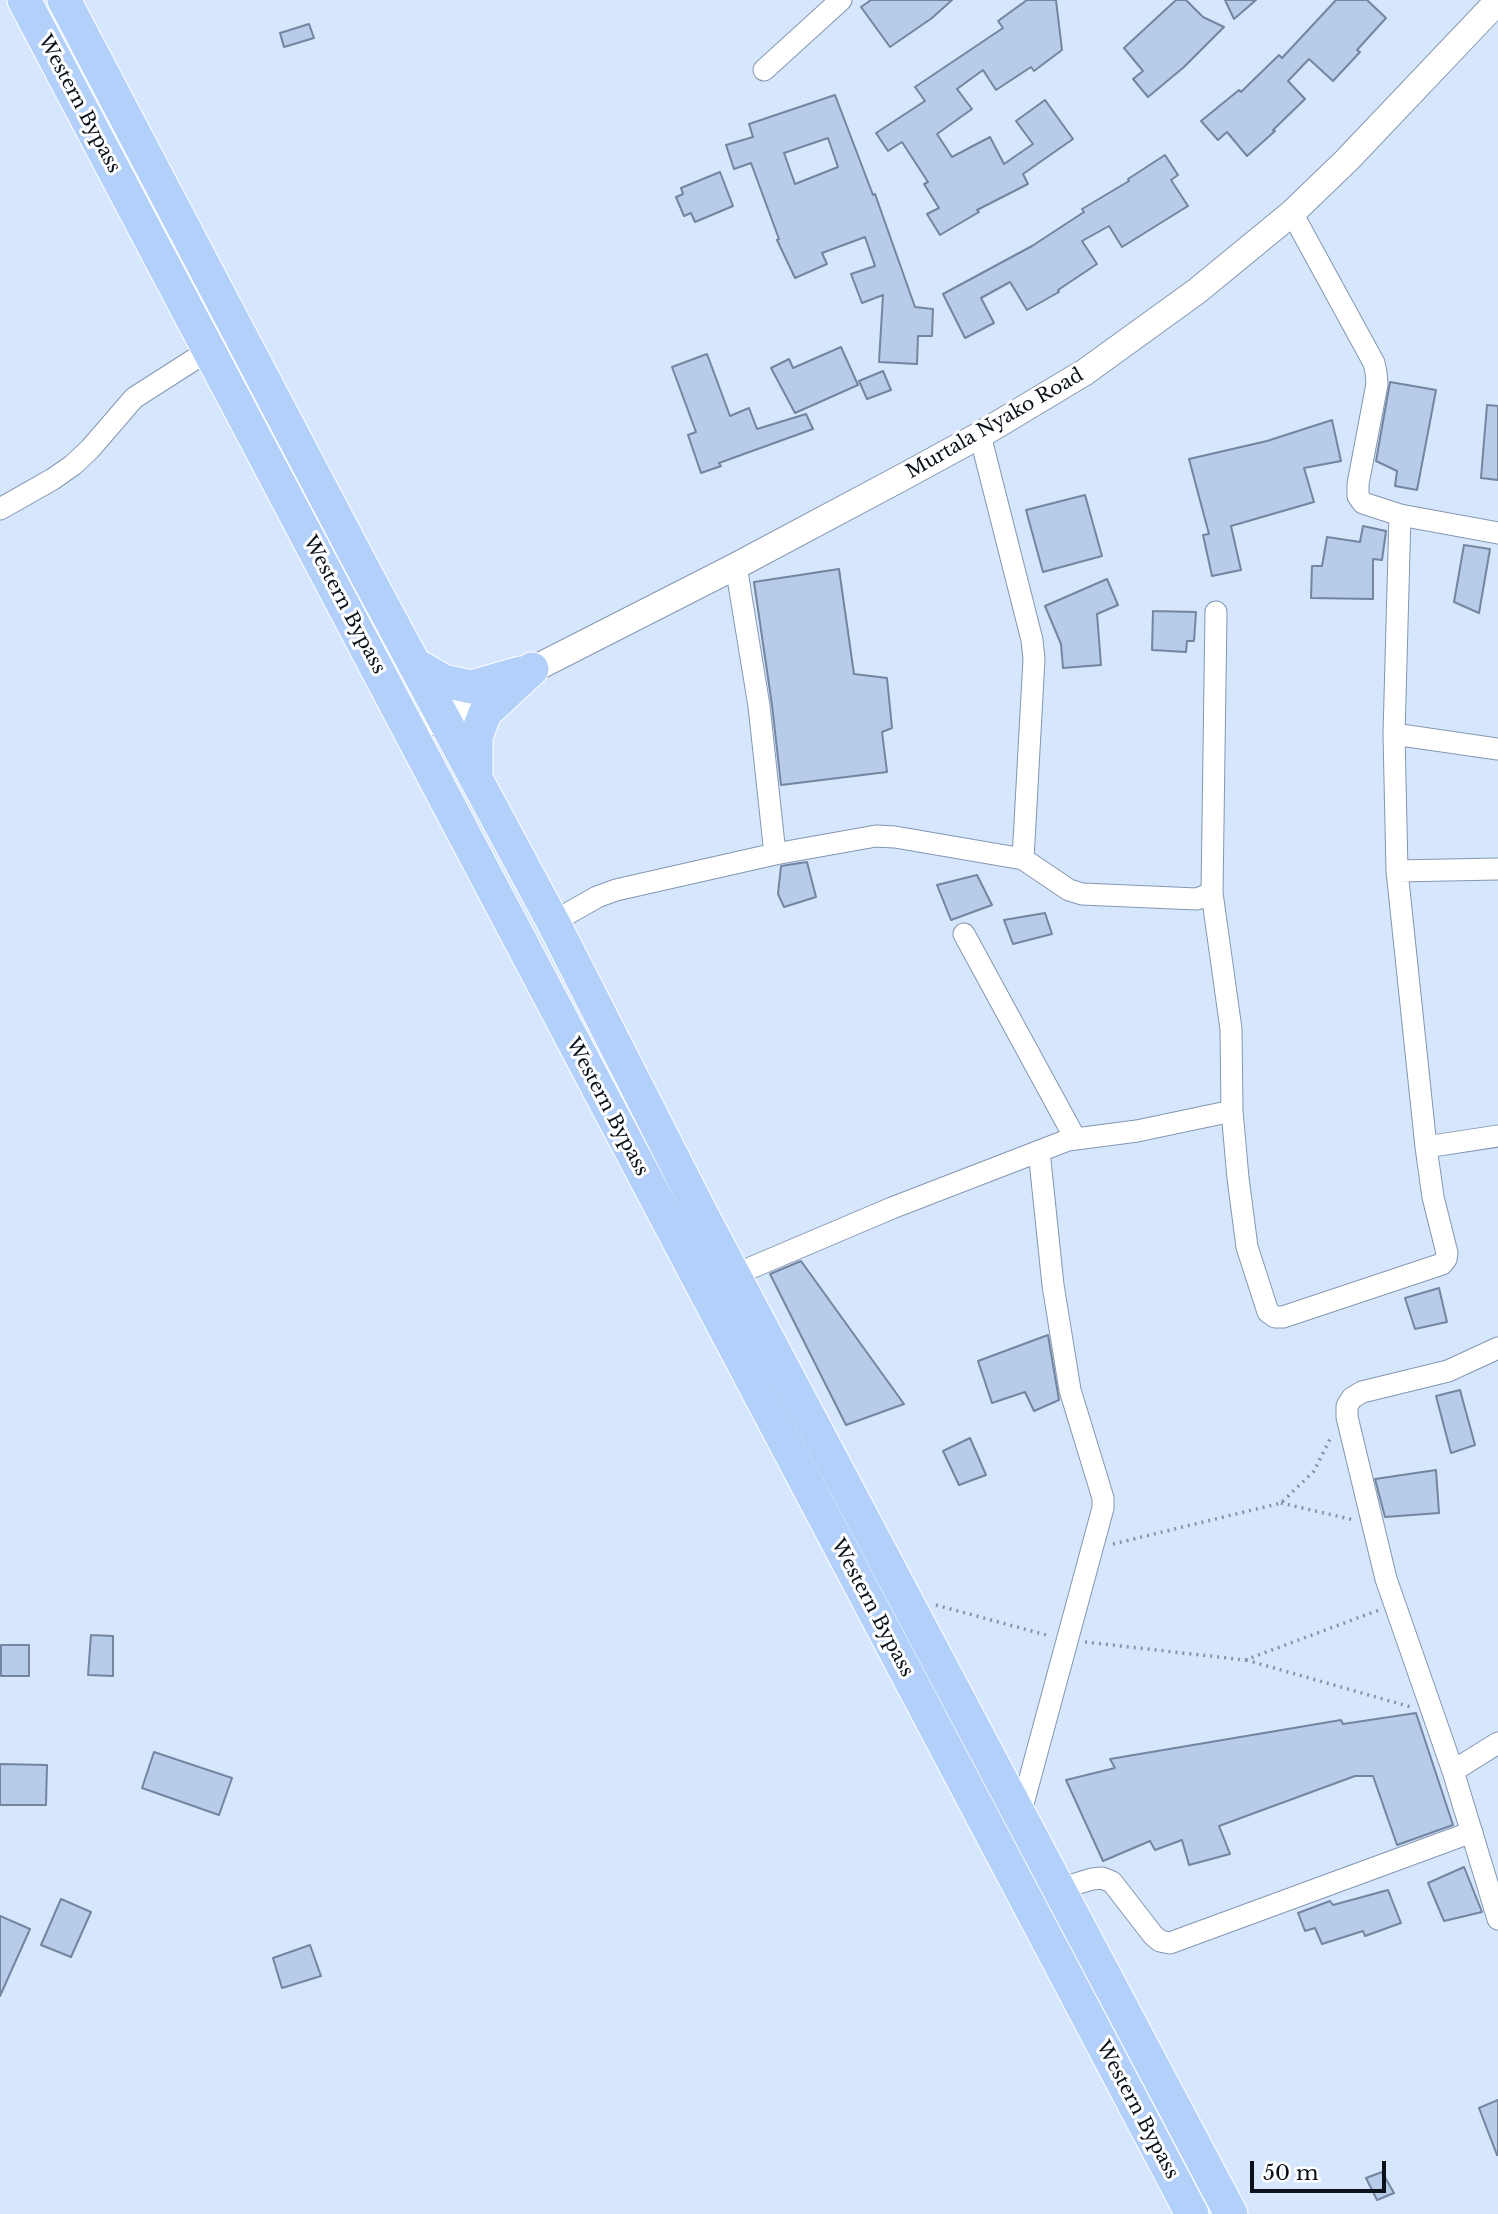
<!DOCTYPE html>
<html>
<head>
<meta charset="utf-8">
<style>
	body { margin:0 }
	#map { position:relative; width:1498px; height:2214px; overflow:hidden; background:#d5e6fd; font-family:"Libre Baskerville",serif }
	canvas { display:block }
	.scale { position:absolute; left:1250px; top:2161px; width:136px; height:32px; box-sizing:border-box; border:4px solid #0a111a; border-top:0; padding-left:9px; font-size:21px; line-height:24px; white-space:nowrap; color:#0a111a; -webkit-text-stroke:5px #fff; paint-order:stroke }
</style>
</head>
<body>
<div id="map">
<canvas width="1498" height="2214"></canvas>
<div class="scale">50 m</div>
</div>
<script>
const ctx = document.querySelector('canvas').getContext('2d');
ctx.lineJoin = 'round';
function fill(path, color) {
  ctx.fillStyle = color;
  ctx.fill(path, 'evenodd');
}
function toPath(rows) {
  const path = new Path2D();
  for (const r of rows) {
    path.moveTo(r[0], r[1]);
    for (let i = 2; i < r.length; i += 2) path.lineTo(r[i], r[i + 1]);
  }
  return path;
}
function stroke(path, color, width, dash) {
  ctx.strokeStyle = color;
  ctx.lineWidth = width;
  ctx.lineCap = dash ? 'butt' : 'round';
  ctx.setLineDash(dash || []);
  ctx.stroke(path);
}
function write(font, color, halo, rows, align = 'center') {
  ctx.font = font + ' "Libre Baskerville",serif';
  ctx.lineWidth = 6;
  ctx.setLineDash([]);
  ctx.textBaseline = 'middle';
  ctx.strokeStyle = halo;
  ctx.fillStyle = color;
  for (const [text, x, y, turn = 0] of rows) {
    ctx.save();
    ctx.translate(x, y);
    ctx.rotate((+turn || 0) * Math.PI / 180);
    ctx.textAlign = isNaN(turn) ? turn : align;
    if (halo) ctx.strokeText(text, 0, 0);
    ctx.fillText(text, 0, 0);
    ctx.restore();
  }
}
const building = toPath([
	[871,0,952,0,932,18,890,47,861,7,871,0],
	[1027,0,1056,0,1062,50,1034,71,1031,67,996,90,983,70,957,89,972,109,937,134,952,157,990,137,1004,164,1033,144,1016,121,1045,100,1073,139,1023,174,1028,184,977,210,979,212,940,235,927,214,939,208,924,184,928,182,902,142,888,151,876,133,925,101,915,87,1003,28,998,21,1027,0],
	[1176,0,1186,0,1203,17,1224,27,1184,67,1148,97,1133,79,1143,71,1124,48,1176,0],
	[1225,0,1256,0,1234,19,1225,0],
	[1336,0,1367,0,1386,18,1357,50,1360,52,1333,81,1309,59,1288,81,1305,99,1273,130,1275,131,1247,156,1227,132,1218,140,1201,121,1239,90,1241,92,1279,55,1282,58,1336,0],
	[309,24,314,38,284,47,280,33,309,24],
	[835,95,873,195,875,194,915,307,933,309,932,336,918,336,917,364,879,362,883,295,862,303,851,274,875,266,865,237,822,253,827,264,795,278,777,240,779,239,751,163,734,169,726,145,753,137,749,124,835,95],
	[828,138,838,167,795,184,784,153,828,138],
	[1165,155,1178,175,1171,180,1188,206,1122,247,1109,226,1082,241,1097,264,1058,290,1059,292,1027,310,1010,282,981,298,994,323,965,338,943,294,1032,246,1084,212,1082,209,1129,181,1128,179,1165,155],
	[720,172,733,206,695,222,691,213,684,216,676,197,683,194,681,188,720,172],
	[841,347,858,385,795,413,771,368,789,359,793,368,841,347],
	[707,354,730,416,749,408,757,429,806,414,813,429,719,463,721,466,701,473,688,435,696,432,672,367,707,354],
	[883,371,891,390,867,399,859,381,883,371],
	[1390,382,1436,390,1417,490,1395,486,1397,471,1376,461,1390,382],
	[1487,405,1498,406,1498,480,1481,478,1487,405],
	[1332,420,1341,461,1304,468,1314,502,1231,526,1241,570,1212,576,1203,535,1209,534,1189,459,1267,441,1332,420],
	[1085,495,1102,556,1043,572,1026,510,1085,495],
	[1363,526,1386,531,1382,560,1373,559,1373,599,1311,598,1312,566,1322,566,1327,537,1360,542,1363,526],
	[1464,545,1490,549,1479,613,1454,602,1464,545],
	[839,569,854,674,887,678,892,728,882,732,887,772,781,785,772,705,754,582,839,569],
	[1107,579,1118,605,1097,614,1101,665,1063,668,1061,644,1045,606,1107,579],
	[1153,611,1196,612,1194,641,1187,641,1186,652,1152,650,1153,611],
	[807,862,816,897,784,907,778,894,781,866,807,862],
	[977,875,992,905,951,920,937,885,977,875],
	[1045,913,1052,934,1013,944,1004,920,1045,913],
	[801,1261,904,1404,846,1425,770,1274,801,1261],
	[1439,1288,1447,1322,1415,1329,1405,1298,1439,1288],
	[1048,1335,1059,1400,1034,1411,1025,1392,992,1403,978,1361,1048,1335],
	[1460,1390,1475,1445,1451,1453,1436,1396,1460,1390],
	[970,1438,986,1475,959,1485,943,1451,970,1438],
	[1436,1470,1439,1513,1385,1517,1375,1479,1436,1470],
	[91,1635,113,1636,113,1676,88,1675,91,1635],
	[1,1645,29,1645,29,1676,1,1676,1,1645],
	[1416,1713,1453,1825,1397,1845,1373,1776,1355,1776,1219,1826,1230,1854,1189,1865,1182,1840,1155,1850,1150,1841,1103,1861,1066,1780,1115,1768,1110,1759,1341,1720,1343,1724,1416,1713],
	[154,1752,232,1778,219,1815,142,1788,154,1752],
	[0,1764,47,1765,46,1805,0,1805,0,1764],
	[1464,1867,1482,1912,1444,1921,1428,1883,1464,1867],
	[1388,1890,1401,1923,1365,1936,1363,1931,1322,1944,1315,1928,1305,1931,1298,1913,1330,1901,1333,1905,1388,1890],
	[61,1899,91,1912,71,1957,41,1945,61,1899],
	[0,1916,30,1929,0,1996,0,1916],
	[310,1945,321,1976,282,1988,273,1958,310,1945],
	[1498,2100,1498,2155,1497,2155,1479,2108,1498,2100],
	[1382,2172,1394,2193,1377,2200,1366,2178,1382,2172]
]);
const path = toPath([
	[1281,1503,1354,1520],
	[1113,1544,1281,1503,1314,1471,1332,1435],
	[936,1605,1050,1636],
	[1085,1642,1245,1660,1379,1610],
	[1246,1660,1411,1707]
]);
const minor = toPath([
	[764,70,841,0],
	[1292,213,1374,363,1376,372,1377,384,1358,484,1358,496,1363,503,1400,515,1498,533],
	[980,435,1032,640,1034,659,1023,859],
	[0,509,53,479,73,465,90,449,134,398,209,350],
	[736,566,759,706,775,854],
	[1216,612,1212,893,1231,1029,1232,1111,1238,1178,1247,1247,1268,1312,1275,1317,1283,1317,1442,1264,1446,1259,1447,1253,1433,1197,1426,1147,1397,871,1394,734,1400,515],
	[1394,734,1498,749],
	[1397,871,1498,869],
	[553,922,597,897,616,890,775,854,876,836,895,837,1023,859,1069,890,1082,894,1197,899,1212,893],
	[964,934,1075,1138],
	[1426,1147,1498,1136],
	[734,1275,892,1208,1068,1140,1137,1131,1232,1111],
	[1498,1348,1448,1371,1362,1392,1352,1398,1347,1406,1347,1417,1386,1579,1453,1771,1498,1919],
	[1453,1771,1498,1743],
	[1020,1815,1103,1508,1103,1498,1070,1390,1053,1285,1039,1151],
	[1059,1889,1092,1879,1102,1878,1112,1882,1153,1935,1160,1941,1170,1943,1472,1832]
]);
const tertiary = toPath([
	[410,732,736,566,903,477,980,435,1085,372,1197,291,1292,213,1347,160,1498,1]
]);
const primary = toPath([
	[24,0,1192,2214],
	[64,0,368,578,553,922,701,1213,1231,2214],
	[414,664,444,681,471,687,520,673],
	[476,777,476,737,485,713,532,669]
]);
const streetNames = [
	["Western Bypass",79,104,62],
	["Murtala Nyako Road",995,424,-30],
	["Western Bypass",344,605,62],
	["Western Bypass",607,1107,62],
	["Western Bypass",872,1608,62],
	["Western Bypass",1137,2110,62]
];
fill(building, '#b7cce8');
stroke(building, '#73859f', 2);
stroke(minor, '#8497b1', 23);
stroke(tertiary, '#8497b1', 28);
stroke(primary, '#fff', 35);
stroke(path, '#8693a5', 3.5, [2, 5]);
stroke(minor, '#fff', 21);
stroke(tertiary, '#fff', 26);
stroke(primary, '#b2d0fa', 33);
write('19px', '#0a111a', '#fff', streetNames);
</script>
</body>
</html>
